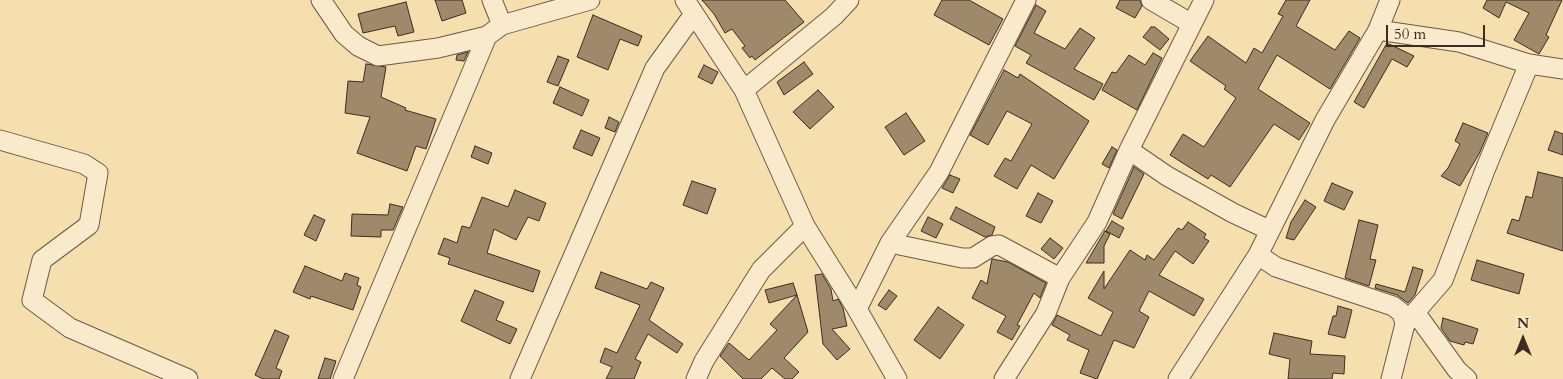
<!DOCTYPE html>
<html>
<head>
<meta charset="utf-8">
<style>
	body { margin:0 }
	#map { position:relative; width:1563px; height:379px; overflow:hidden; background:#f6dfaf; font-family:Cardo,serif }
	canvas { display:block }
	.north { position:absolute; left:1498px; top:314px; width:50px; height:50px; -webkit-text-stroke:4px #f9eacb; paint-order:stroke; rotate:0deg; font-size:14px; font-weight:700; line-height:20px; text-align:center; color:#3f2b21 }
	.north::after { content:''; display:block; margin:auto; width:18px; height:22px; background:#3f2b21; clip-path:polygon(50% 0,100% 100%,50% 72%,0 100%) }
	.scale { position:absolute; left:1386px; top:25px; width:99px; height:22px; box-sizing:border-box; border:2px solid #3f2b21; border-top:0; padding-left:6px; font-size:15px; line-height:18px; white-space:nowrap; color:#3f2b21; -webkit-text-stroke:4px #f9eacb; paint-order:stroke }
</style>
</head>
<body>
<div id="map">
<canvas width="1563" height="379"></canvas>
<div class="north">N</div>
<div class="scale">50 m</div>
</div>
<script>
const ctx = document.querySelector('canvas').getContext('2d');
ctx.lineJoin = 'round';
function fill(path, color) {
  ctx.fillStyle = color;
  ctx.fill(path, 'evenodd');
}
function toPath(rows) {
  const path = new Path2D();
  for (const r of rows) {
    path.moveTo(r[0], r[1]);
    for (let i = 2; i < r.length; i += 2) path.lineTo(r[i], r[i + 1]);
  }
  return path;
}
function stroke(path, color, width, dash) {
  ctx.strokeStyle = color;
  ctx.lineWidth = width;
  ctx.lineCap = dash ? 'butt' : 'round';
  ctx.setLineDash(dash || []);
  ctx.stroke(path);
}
const building = toPath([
	[435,0,462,0,466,13,442,21,435,0],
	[702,0,785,0,804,22,755,60,752,56,750,58,742,48,745,46,732,29,725,33,714,14,702,0],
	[942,0,969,0,1003,19,989,45,934,15,942,0],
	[1120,0,1140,0,1142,6,1135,18,1116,8,1120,0],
	[1286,0,1310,0,1296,26,1335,50,1349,31,1360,38,1330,89,1277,55,1258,89,1310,123,1299,140,1274,124,1230,187,1211,175,1208,179,1170,155,1183,134,1204,147,1236,98,1224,89,1226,86,1190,61,1208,36,1246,63,1254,48,1262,53,1283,16,1278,14,1286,0],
	[1487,0,1562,0,1546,35,1549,37,1539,54,1514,40,1529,13,1506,2,1499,18,1483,8,1487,0],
	[406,2,414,32,398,36,395,26,363,33,358,14,406,2],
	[1036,5,1046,11,1034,33,1065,49,1080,28,1095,38,1074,69,1103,84,1094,100,1026,63,1031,55,1015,46,1036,5],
	[593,15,642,36,638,46,620,39,608,70,577,57,593,15],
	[1151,27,1155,27,1169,39,1160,50,1143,37,1151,27],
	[1387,43,1414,56,1407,67,1392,59,1364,108,1354,102,1387,43],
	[468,52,464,61,456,60,457,55,468,52],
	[1153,53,1162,58,1137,110,1102,90,1112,72,1116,73,1129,55,1145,65,1153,53],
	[558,56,569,60,558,86,547,82,558,56],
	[804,62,813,74,784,95,777,82,804,62],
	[366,64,386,67,381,97,406,108,405,110,436,119,426,149,416,146,407,171,357,153,370,117,345,113,348,81,363,82,366,64],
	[704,65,718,72,712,84,698,77,704,65],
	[1004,70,1018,78,1020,74,1089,121,1054,179,1031,165,1017,189,994,176,1005,158,1011,161,1032,124,1007,111,988,145,970,135,1004,70],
	[560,87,589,100,582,116,553,103,560,87],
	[818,90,834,107,810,129,793,112,818,90],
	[906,113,925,141,904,155,885,127,906,113],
	[609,117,619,122,615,132,605,128,609,117],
	[1463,123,1488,133,1479,154,1460,186,1441,176,1448,168,1460,144,1455,141,1463,123],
	[581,130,600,138,592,156,573,148,581,130],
	[1555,131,1563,134,1563,155,1548,150,1555,131],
	[475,146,492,153,488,164,471,157,475,146],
	[1112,147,1117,150,1109,168,1102,164,1112,147],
	[1134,167,1144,174,1122,219,1113,214,1134,167],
	[1538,172,1563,178,1563,251,1507,233,1512,219,1519,221,1526,196,1532,198,1538,172],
	[950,175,960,179,953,193,942,188,950,175],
	[692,181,716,189,707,214,683,205,692,181],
	[1332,183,1353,192,1344,210,1324,201,1332,183],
	[515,190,546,203,539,221,528,217,516,240,494,229,487,253,540,271,533,292,448,264,450,258,438,254,444,238,457,243,462,226,470,228,482,197,508,207,515,190],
	[1038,193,1053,201,1041,223,1026,216,1038,193],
	[1305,200,1316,207,1294,240,1286,238,1291,222,1305,200],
	[390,204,403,207,393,230,381,230,381,237,351,236,352,214,388,215,390,204],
	[956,207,995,227,992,235,985,237,950,219,956,207],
	[314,215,325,220,316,241,304,235,314,215],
	[928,217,943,224,936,238,921,231,928,217],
	[1359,220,1378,225,1370,259,1376,260,1369,286,1345,278,1359,220],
	[1112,221,1124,228,1119,238,1106,231,1112,221],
	[1188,222,1206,234,1204,238,1209,241,1193,264,1175,251,1159,275,1204,299,1194,316,1149,291,1139,311,1149,317,1134,348,1114,340,1097,379,1080,373,1089,350,1067,340,1070,335,1052,325,1057,315,1101,336,1113,312,1088,298,1104,271,1104,289,1130,250,1145,260,1147,255,1154,260,1178,228,1182,230,1188,222],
	[1105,231,1110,234,1104,246,1104,263,1086,263,1105,231],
	[1050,238,1063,248,1054,259,1041,249,1050,238],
	[992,259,1008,262,1046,283,1040,298,1034,293,1017,325,1020,326,1012,340,997,332,1006,316,972,298,981,280,987,284,992,259],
	[1477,260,1524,274,1519,294,1471,280,1477,260],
	[305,266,342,281,345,273,359,278,357,285,361,287,353,310,311,296,310,299,293,292,305,266],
	[1413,267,1423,270,1415,295,1408,303,1397,295,1375,288,1376,284,1405,292,1413,267],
	[601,272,647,289,651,282,664,288,649,320,683,344,677,353,648,334,635,359,641,362,634,379,606,379,612,367,600,362,605,348,617,353,640,305,595,288,601,272],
	[822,274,831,289,833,301,838,299,843,308,847,326,832,329,850,349,837,360,823,344,815,275,822,274],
	[793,283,797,295,769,303,765,290,793,283],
	[475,290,504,302,496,320,517,329,510,344,461,321,475,290],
	[889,290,897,296,886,310,878,305,889,290],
	[797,295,808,332,784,358,799,372,792,379,785,379,772,368,761,379,743,379,720,356,729,343,749,360,777,330,770,324,797,295],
	[1338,306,1352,310,1345,338,1328,334,1333,316,1336,316,1338,306],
	[938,307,964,325,940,359,914,340,938,307],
	[1443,318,1478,329,1473,344,1465,342,1464,345,1450,341,1441,328,1443,318],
	[275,330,289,336,276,368,282,371,279,379,263,379,255,375,275,330],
	[1274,333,1312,341,1310,354,1345,356,1344,374,1333,373,1332,379,1288,379,1290,359,1269,354,1274,333],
	[325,358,336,361,330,379,318,379,325,358]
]);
const minor = toPath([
	[321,0,344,34,358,46,378,56,438,48,487,36],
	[492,0,502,25],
	[685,0,744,90,805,226,857,309,897,379],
	[1151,0,1192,24],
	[1378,30,1459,42,1529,64],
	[744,90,834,16,849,0],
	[0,140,84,164,98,173,89,225,42,260,32,300,70,328,188,379],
	[1129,150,1167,176,1233,213,1269,230],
	[890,243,962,258,973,258,992,246,999,245,1060,278],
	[1258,255,1276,267,1393,306,1402,313,1405,324,1391,379],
	[857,309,890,243,939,172,1026,0],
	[1415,312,1457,370,1467,379],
	[1405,324,1443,280,1485,170,1529,64,1563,69],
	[343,379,487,36,502,25,590,0],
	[520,379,655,68,694,14],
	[696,379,704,361,761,270,805,226],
	[1004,379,1046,313,1060,278,1097,222,1129,150,1204,0],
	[1178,379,1258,255,1325,120,1378,30,1390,0]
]);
fill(building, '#9e896b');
stroke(building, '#3f2b21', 1);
stroke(minor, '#6d5844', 21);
stroke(minor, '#f9eacb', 19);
</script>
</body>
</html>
